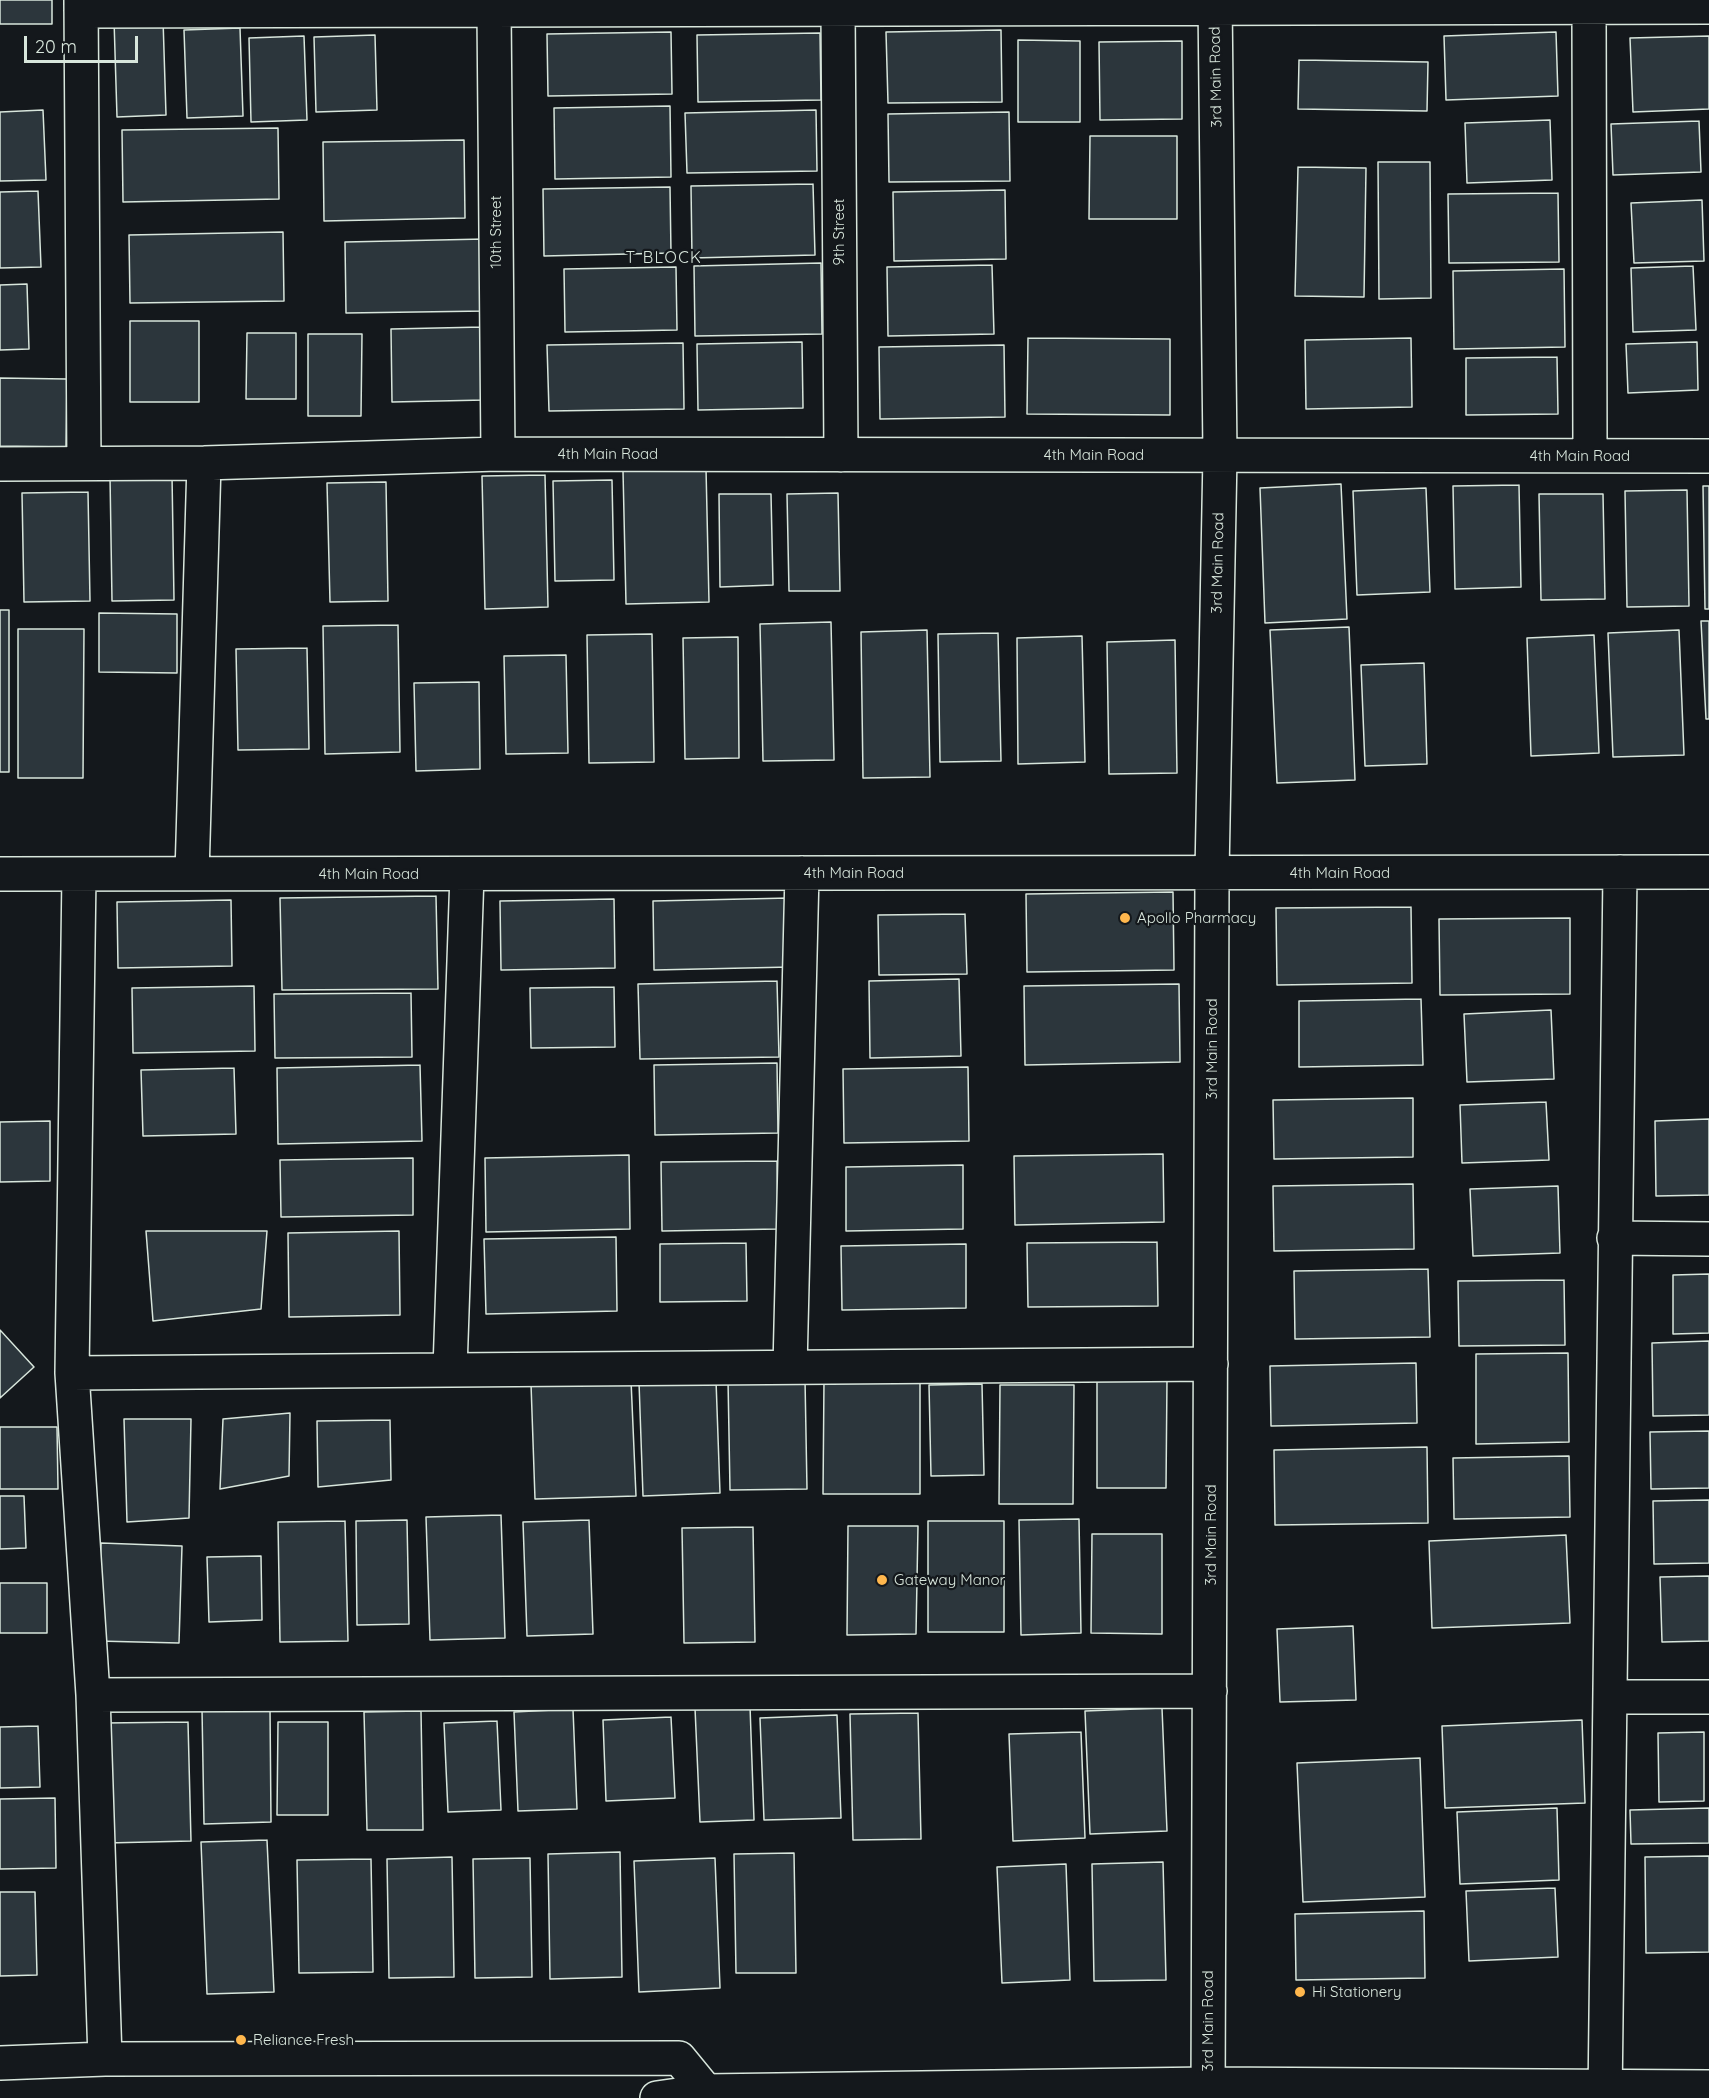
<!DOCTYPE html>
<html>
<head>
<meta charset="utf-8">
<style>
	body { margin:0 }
	#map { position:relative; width:1709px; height:2098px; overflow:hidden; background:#14181c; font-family:Quicksand,sans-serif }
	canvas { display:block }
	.scale { position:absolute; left:24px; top:36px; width:114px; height:27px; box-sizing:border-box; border:3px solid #d8e6dc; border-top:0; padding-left:8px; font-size:18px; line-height:21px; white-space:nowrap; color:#d8e6dc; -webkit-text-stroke:4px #14181c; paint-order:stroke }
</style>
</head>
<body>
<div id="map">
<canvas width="1709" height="2098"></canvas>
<div class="scale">20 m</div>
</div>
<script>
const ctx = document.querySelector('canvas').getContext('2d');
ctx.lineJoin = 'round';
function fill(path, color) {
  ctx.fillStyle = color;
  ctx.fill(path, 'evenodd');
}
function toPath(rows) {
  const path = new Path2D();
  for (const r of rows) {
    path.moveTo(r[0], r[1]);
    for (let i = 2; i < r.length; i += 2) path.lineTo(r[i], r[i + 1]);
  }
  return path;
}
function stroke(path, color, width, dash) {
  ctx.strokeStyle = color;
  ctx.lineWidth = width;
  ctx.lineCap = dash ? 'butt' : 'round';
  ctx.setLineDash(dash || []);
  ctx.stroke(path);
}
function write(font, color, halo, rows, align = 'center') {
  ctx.font = font + ' Quicksand,sans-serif';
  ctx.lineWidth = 4.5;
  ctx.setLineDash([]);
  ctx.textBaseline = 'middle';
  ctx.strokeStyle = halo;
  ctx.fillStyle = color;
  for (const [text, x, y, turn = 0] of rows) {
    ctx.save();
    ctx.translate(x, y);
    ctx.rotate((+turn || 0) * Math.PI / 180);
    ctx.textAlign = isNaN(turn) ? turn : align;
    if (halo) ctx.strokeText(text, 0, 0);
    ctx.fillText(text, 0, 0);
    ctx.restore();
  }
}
const building = toPath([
	[0,0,52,0,52,24,0,24,0,0],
	[163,19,166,115,117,117,114,20,163,19],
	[240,28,243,116,187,118,184,30,240,28],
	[1001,30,1002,102,888,103,886,32,1001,30],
	[671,32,672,94,548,96,547,34,671,32],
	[1556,32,1558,96,1446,100,1444,36,1556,32],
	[820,33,821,100,698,102,697,35,820,33],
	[375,35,377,110,316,112,314,37,375,35],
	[304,36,307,120,251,122,249,38,304,36],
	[1709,36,1709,109,1633,112,1630,38,1709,36],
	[1018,40,1080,41,1080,122,1018,122,1018,40],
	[1182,41,1182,119,1100,120,1099,42,1182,41],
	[1299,60,1428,62,1427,111,1298,109,1299,60],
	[670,106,671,177,555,179,554,108,670,106],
	[43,110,46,180,0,181,0,112,43,110],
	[816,110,817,171,687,173,685,113,816,110],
	[1009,112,1010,181,889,182,888,114,1009,112],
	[1550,120,1552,180,1467,183,1465,123,1550,120],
	[1699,121,1701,172,1613,175,1611,124,1699,121],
	[278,128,279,199,123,202,122,130,278,128],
	[1090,136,1177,136,1177,219,1089,219,1090,136],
	[464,140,465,218,324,221,323,142,464,140],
	[1378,162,1430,162,1431,298,1379,299,1378,162],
	[1298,167,1366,168,1364,297,1295,296,1298,167],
	[813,184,815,255,692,258,691,186,813,184],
	[670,187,671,253,544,256,543,189,670,187],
	[1005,190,1006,259,894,261,893,192,1005,190],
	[38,191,41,267,0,268,0,192,38,191],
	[1558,193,1559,262,1449,263,1448,194,1558,193],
	[1702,200,1704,261,1634,263,1631,203,1702,200],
	[283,232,284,301,130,303,129,235,283,232],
	[485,239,486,311,346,313,345,242,485,239],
	[821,263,822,334,695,336,694,266,821,263],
	[992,265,994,334,888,336,887,267,992,265],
	[1693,266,1696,330,1633,332,1631,268,1693,266],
	[676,267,677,330,565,332,564,269,676,267],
	[1564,269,1565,347,1454,349,1453,271,1564,269],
	[27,284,29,349,0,350,0,285,27,284],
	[130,321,199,321,199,402,130,402,130,321],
	[483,327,485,400,392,402,391,329,483,327],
	[247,333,296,333,296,399,246,399,247,333],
	[308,334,362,334,361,416,308,416,308,334],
	[1028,338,1170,339,1170,415,1027,414,1028,338],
	[1411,338,1412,407,1306,409,1305,340,1411,338],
	[802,342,803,408,698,410,697,344,802,342],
	[1697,342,1698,390,1628,393,1626,344,1697,342],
	[683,343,684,409,549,411,547,345,683,343],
	[1004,345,1005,417,880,419,879,347,1004,345],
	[1557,357,1558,414,1466,415,1466,358,1557,357],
	[0,378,67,379,66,447,0,446,0,378],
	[706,468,709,602,626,604,623,471,706,468],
	[172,475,174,600,112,601,110,476,172,475],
	[545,475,548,607,485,609,482,476,545,475],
	[612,480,614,580,555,581,553,481,612,480],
	[386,482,388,601,330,602,327,483,386,482],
	[1341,484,1347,619,1265,623,1260,488,1341,484],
	[1519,485,1521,587,1455,589,1453,486,1519,485],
	[1703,486,1709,486,1709,609,1705,609,1703,486],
	[1426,488,1430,592,1357,595,1353,491,1426,488],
	[1687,490,1689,606,1627,607,1625,491,1687,490],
	[88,492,90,601,24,602,22,493,88,492],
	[838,493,840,591,789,591,787,494,838,493],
	[719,494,771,494,773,585,720,587,719,494],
	[1539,494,1603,494,1605,599,1541,600,1539,494],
	[0,610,9,610,9,772,0,772,0,610],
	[99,613,177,614,177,673,99,672,99,613],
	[1701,621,1709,621,1709,719,1706,719,1701,621],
	[831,622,834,760,763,761,760,624,831,622],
	[398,625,400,752,325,754,323,626,398,625],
	[1349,627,1355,780,1277,783,1270,630,1349,627],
	[18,629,84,629,83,778,18,778,18,629],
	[927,630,930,777,863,778,861,632,927,630],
	[1679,630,1684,755,1613,757,1608,633,1679,630],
	[998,633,1001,761,940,762,938,634,998,633],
	[652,634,654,762,589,763,587,635,652,634],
	[1594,635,1599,753,1531,756,1527,638,1594,635],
	[1082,636,1085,762,1018,764,1017,638,1082,636],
	[738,637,739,758,685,759,683,638,738,637],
	[1175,640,1177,773,1109,774,1107,642,1175,640],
	[307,648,309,749,238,750,236,649,307,648],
	[566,655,568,753,506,754,504,656,566,655],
	[1424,663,1427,764,1365,766,1361,665,1424,663],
	[479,682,480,769,416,771,414,683,479,682],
	[1173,892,1174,970,1027,972,1026,894,1173,892],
	[436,896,438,989,282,990,280,898,436,896],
	[790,898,791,967,654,970,653,901,790,898],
	[614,899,615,968,501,970,500,901,614,899],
	[231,900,232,966,118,968,117,902,231,900],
	[1411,907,1412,983,1277,985,1276,908,1411,907],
	[965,914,967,974,879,975,878,915,965,914],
	[1570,918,1570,994,1440,995,1439,919,1570,918],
	[959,979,961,1056,870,1058,869,981,959,979],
	[777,981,779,1057,640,1059,638,984,777,981],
	[1179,984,1180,1062,1025,1065,1024,986,1179,984],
	[254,986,255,1051,133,1053,132,988,254,986],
	[614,987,615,1047,531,1048,530,988,614,987],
	[411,993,412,1057,275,1058,274,994,411,993],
	[1421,999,1423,1065,1299,1067,1299,1001,1421,999],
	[1551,1010,1554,1079,1467,1082,1464,1014,1551,1010],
	[777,1063,778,1133,655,1135,654,1065,777,1063],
	[420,1065,422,1141,278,1144,277,1068,420,1065],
	[968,1067,969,1141,844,1143,843,1069,968,1067],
	[234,1068,236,1134,143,1136,141,1070,234,1068],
	[1413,1098,1413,1157,1274,1159,1273,1100,1413,1098],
	[1546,1102,1549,1160,1462,1163,1460,1105,1546,1102],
	[1709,1119,1709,1195,1656,1196,1655,1121,1709,1119],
	[50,1121,50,1181,0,1182,0,1122,50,1121],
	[1163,1154,1164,1222,1015,1225,1014,1156,1163,1154],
	[629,1155,630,1229,486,1232,485,1158,629,1155],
	[413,1158,413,1215,281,1217,280,1160,413,1158],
	[777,1161,778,1229,662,1231,661,1162,777,1161],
	[963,1165,963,1229,846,1231,846,1167,963,1165],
	[1413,1184,1414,1249,1274,1251,1273,1186,1413,1184],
	[1558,1186,1560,1253,1473,1256,1470,1189,1558,1186],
	[146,1231,267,1231,261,1309,153,1321,146,1231],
	[399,1231,400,1315,289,1317,288,1233,399,1231],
	[616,1237,617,1311,486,1314,484,1239,616,1237],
	[1157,1242,1158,1306,1028,1307,1027,1243,1157,1242],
	[746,1243,747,1301,660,1302,660,1244,746,1243],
	[966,1244,966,1308,842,1310,841,1246,966,1244],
	[1428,1269,1430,1337,1295,1339,1294,1271,1428,1269],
	[1709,1274,1709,1333,1673,1334,1673,1275,1709,1274],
	[1564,1280,1565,1345,1459,1346,1458,1281,1564,1280],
	[0,1330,34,1367,0,1398,0,1330],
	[1709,1341,1709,1415,1653,1416,1652,1343,1709,1341],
	[1568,1353,1569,1442,1476,1444,1476,1354,1568,1353],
	[1416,1363,1417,1423,1271,1426,1270,1366,1416,1363],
	[1097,1378,1167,1378,1166,1488,1097,1488,1097,1378],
	[805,1379,807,1489,730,1490,728,1380,805,1379],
	[920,1379,920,1494,823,1494,824,1380,920,1379],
	[631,1380,636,1496,535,1499,531,1384,631,1380],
	[716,1380,720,1493,643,1496,639,1382,716,1380],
	[982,1384,984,1475,931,1476,929,1385,982,1384],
	[1000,1385,1074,1385,1073,1504,999,1504,1000,1385],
	[290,1413,289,1476,220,1489,223,1419,290,1413],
	[124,1419,191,1419,189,1518,127,1522,124,1419],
	[390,1420,391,1480,318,1487,317,1421,390,1420],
	[0,1427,57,1427,58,1489,0,1489,0,1427],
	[1709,1431,1709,1488,1651,1489,1650,1432,1709,1431],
	[1427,1447,1428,1523,1275,1525,1274,1450,1427,1447],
	[1569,1456,1570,1517,1454,1519,1453,1458,1569,1456],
	[0,1496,24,1496,26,1548,0,1549,0,1496],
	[1709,1500,1709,1563,1654,1564,1653,1501,1709,1500],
	[501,1515,505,1638,430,1640,426,1517,501,1515],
	[1079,1519,1081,1633,1021,1635,1019,1520,1079,1519],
	[407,1520,409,1624,357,1625,356,1521,407,1520],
	[589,1520,593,1634,527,1636,523,1522,589,1520],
	[345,1521,348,1641,280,1642,278,1522,345,1521],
	[928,1521,1004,1521,1004,1632,928,1632,928,1521],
	[848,1526,918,1526,916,1634,847,1635,848,1526],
	[753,1527,755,1642,684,1643,682,1528,753,1527],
	[1092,1534,1162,1534,1162,1634,1091,1633,1092,1534],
	[1566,1535,1570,1623,1432,1628,1429,1541,1566,1535],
	[101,1543,182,1546,179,1643,97,1641,101,1543],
	[261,1556,262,1620,209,1622,207,1557,261,1556],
	[1709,1576,1709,1641,1662,1642,1660,1577,1709,1576],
	[0,1583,47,1583,47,1633,0,1633,0,1583],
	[1353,1626,1356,1700,1280,1702,1277,1629,1353,1626],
	[750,1706,754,1820,700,1822,695,1708,750,1706],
	[270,1708,271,1822,204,1824,202,1709,270,1708],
	[1162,1708,1167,1831,1090,1834,1085,1711,1162,1708],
	[573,1709,577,1809,518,1811,514,1712,573,1709],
	[421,1711,423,1830,367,1830,364,1712,421,1711],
	[918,1713,921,1839,853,1840,850,1714,918,1713],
	[837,1715,841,1818,764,1820,760,1718,837,1715],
	[671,1717,675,1798,606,1801,603,1720,671,1717],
	[1582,1720,1585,1803,1445,1808,1442,1726,1582,1720],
	[497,1721,501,1810,448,1812,444,1723,497,1721],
	[188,1722,191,1841,107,1843,105,1723,188,1722],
	[278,1722,328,1722,328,1815,277,1815,278,1722],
	[38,1726,40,1787,0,1788,0,1727,38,1726],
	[1081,1732,1085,1838,1013,1841,1009,1734,1081,1732],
	[1704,1732,1704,1801,1659,1802,1658,1733,1704,1732],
	[1420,1758,1425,1897,1303,1902,1297,1763,1420,1758],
	[55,1798,56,1868,0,1869,0,1799,55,1798],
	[1557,1808,1559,1880,1460,1884,1457,1812,1557,1808],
	[1709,1808,1709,1843,1631,1844,1630,1810,1709,1808],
	[267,1840,274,1992,207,1994,201,1842,267,1840],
	[620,1852,622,1977,550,1979,548,1854,620,1852],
	[794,1853,796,1973,736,1973,734,1854,794,1853],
	[1709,1856,1709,1952,1646,1953,1645,1857,1709,1856],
	[452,1857,454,1977,389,1978,387,1859,452,1857],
	[530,1858,532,1977,475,1978,473,1859,530,1858],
	[715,1858,720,1988,639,1992,634,1861,715,1858],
	[371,1859,373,1972,299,1973,297,1860,371,1859],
	[1163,1862,1166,1980,1094,1981,1092,1864,1163,1862],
	[1066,1864,1070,1980,1002,1983,997,1867,1066,1864],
	[1555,1888,1558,1957,1469,1961,1466,1891,1555,1888],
	[0,1892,35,1892,37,1975,0,1976,0,1892],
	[1424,1911,1425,1978,1296,1980,1295,1914,1424,1911]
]);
const minor = toPath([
	[81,0,84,463],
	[1589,8,1590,456],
	[838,9,841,455],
	[494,10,498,454],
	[81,11,1709,7],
	[0,464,204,463,498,454,1709,456],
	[0,874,1709,872],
	[79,874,72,1373,93,1695,105,2059],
	[192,874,204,463],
	[1614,1238,1709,1239],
	[790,1367,802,873],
	[450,1369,467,874],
	[72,1373,1211,1364],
	[93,1695,1210,1691],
	[1610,1697,1709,1697],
	[0,2063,105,2059,679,2058,706,2091],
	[657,2098,706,2091,1208,2084,1709,2087],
	[1208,2098,1212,873,1220,455,1215,0],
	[1605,2098,1620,872]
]);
const markers = [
	[1125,918,6,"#ffb74d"],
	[882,1580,6,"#ffb74d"],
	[1300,1992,6,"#ffb74d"],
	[241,2040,6,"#ffb74d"]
];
const streetNames = [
	["3rd Main Road",1216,77,-91],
	["10th Street",496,232,-90],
	["9th Street",839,232,-90],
	["4th Main Road",608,454],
	["4th Main Road",1094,455],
	["4th Main Road",1580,456],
	["3rd Main Road",1218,563,-89],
	["4th Main Road",854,873],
	["4th Main Road",1340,873],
	["4th Main Road",369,874],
	["3rd Main Road",1212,1049,-90],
	["3rd Main Road",1211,1535,-90],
	["3rd Main Road",1208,2021,-90]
];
const poiNames = [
	["Apollo Pharmacy",1137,918],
	["Gateway Manor",894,1580],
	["Hi Stationery",1312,1992],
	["Reliance Fresh",253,2040]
];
const neighbourhoodNames = [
	["T BLOCK",664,258]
];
fill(building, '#2c363c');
stroke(building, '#d8e6dc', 1.5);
stroke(minor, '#d8e6dc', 36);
stroke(minor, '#14181c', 33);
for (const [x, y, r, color] of markers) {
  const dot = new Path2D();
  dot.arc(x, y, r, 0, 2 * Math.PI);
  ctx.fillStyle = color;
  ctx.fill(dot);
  stroke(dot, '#14181c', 2);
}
write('15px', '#d8e6dc', '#14181c', streetNames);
write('15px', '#d8e6dc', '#14181c', poiNames, 'left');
ctx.letterSpacing = '1.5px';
write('16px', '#d8e6dc', '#14181c', neighbourhoodNames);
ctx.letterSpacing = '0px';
</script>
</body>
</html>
